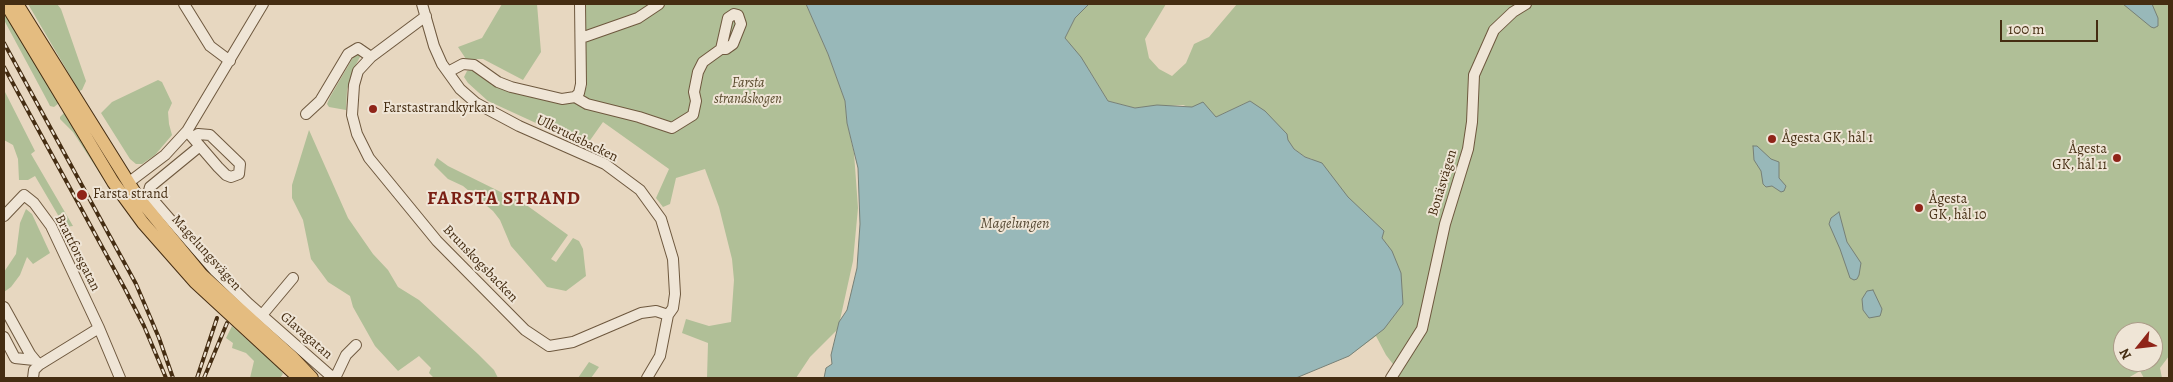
<!DOCTYPE html>
<html>
<head>
<meta charset="utf-8">
<style>
	body { margin:0 }
	#map { position:relative; width:2173px; height:382px; overflow:hidden; background:#e7d7c0; font-family:Alegreya,serif }
	canvas { display:block }
	.frame { position:absolute; inset:0; border:5px solid #452d12; pointer-events:none }
	.north { position:absolute; left:2113px; top:322px; width:50px; height:50px; box-sizing:border-box; background:#efe5d6; border:1px solid #ab9b88; border-radius:50%; rotate:241deg; font-size:14px; font-weight:700; line-height:20px; text-align:center; color:#452d12 }
	.north::after { content:''; display:block; margin:auto; width:18px; height:22px; background:#8f2418; clip-path:polygon(50% 0,100% 100%,50% 72%,0 100%) }
	.scale { position:absolute; left:2000px; top:20px; width:98px; height:22px; box-sizing:border-box; border:2px solid #452d12; border-top:0; padding-left:6px; font-size:15px; line-height:18px; white-space:nowrap; color:#452d12; -webkit-text-stroke:4px #efe5d6; paint-order:stroke }
</style>
</head>
<body>
<div id="map">
<canvas width="2173" height="382"></canvas>
<div class="frame"></div>
<div class="north">N</div>
<div class="scale">100 m</div>
</div>
<script>
const ctx = document.querySelector('canvas').getContext('2d');
ctx.lineJoin = 'round';
function fill(path, color) {
  ctx.fillStyle = color;
  ctx.fill(path, 'evenodd');
}
function toPath(rows) {
  const path = new Path2D();
  for (const r of rows) {
    path.moveTo(r[0], r[1]);
    for (let i = 2; i < r.length; i += 2) path.lineTo(r[i], r[i + 1]);
  }
  return path;
}
function stroke(path, color, width, dash) {
  ctx.strokeStyle = color;
  ctx.lineWidth = width;
  ctx.lineCap = dash ? 'butt' : 'round';
  ctx.setLineDash(dash || []);
  ctx.stroke(path);
}
function write(font, color, halo, rows, align = 'center') {
  ctx.font = font + ' Alegreya,serif';
  ctx.lineWidth = 4;
  ctx.setLineDash([]);
  ctx.textBaseline = 'middle';
  ctx.strokeStyle = halo;
  ctx.fillStyle = color;
  for (const [text, x, y, turn = 0] of rows) {
    ctx.save();
    ctx.translate(x, y);
    ctx.rotate((+turn || 0) * Math.PI / 180);
    ctx.textAlign = isNaN(turn) ? turn : align;
    if (halo) ctx.strokeText(text, 0, 0);
    ctx.fillText(text, 0, 0);
    ctx.restore();
  }
}
const green = toPath([
	[28,4,57,4,61,9,86,81,82,90,79,91],
	[502,4,537,4,541,52,523,80,483,59,466,59,458,47,482,38],
	[583,4,806,4,828,54,845,101,847,123,854,153,858,208,853,261,838,329,810,357,796,378,707,378,708,343,682,333,686,319,709,326,731,322,734,280,732,259,719,207,705,169,676,178,670,204,663,207,656,198,669,169,603,122,586,146,488,101,468,83,464,77,467,71,471,70,517,93,581,95,587,86],
	[1089,4,1166,4,1145,39,1149,58,1159,69,1172,76,1186,63,1194,44,1209,37,1237,4,2169,4,2169,356,2160,368,2162,378,2144,378,2140,371,2128,378,1391,378,1396,368,1386,355,1376,336,1349,356,1312,159,1305,157,1294,149,1250,101,1216,117,1183,105,1135,108,1108,101,1089,70,1065,38,1075,18],
	[2123,332,2153,332,2153,362,2123,362],
	[4,9,59,103,54,107,50,106,48,102,4,20],
	[355,54,358,54,360,57,353,70,347,90,346,110,329,107,327,104,330,97],
	[158,80,162,82,172,103,168,112,169,124,172,135,155,155,142,164,136,164,130,159,101,113,112,102],
	[4,90,35,151,31,154,73,226,65,227,35,176,28,180,19,180,18,159,13,145,4,140],
	[64,113,111,186,110,189,73,132,60,119,60,117],
	[309,130,348,218,373,254,388,270,398,287,419,300,478,354,494,370,498,378,434,378,429,373,431,368,419,356,398,371,375,346,353,307,350,296,328,282,311,259,303,220,292,198,292,185],
	[437,158,448,166,525,204,568,235,551,259,556,262,573,238,579,241,583,249,586,276,566,291,547,287,511,246,500,220,493,211,463,186,448,179,434,165],
	[26,209,32,214,50,253,33,264,27,257,20,275,11,287,4,292,4,272,16,254,20,223],
	[232,326,280,369,283,374,280,378,250,378,254,361,246,353,232,348,233,343,226,338],
	[589,362,599,367,591,378,578,378]
]);
const water = toPath([
	[806,4,1089,4,1075,18,1065,38,1081,57,1108,101,1135,108,1157,105,1192,107,1203,102,1216,117,1250,101,1265,111,1287,134,1288,140,1294,149,1305,157,1322,163,1348,197,1384,231,1382,238,1392,251,1401,273,1403,304,1384,329,1349,356,1296,378,824,378,826,368,832,364,831,355,839,322,847,310,857,268,860,224,858,168,847,123,845,101,828,54,806,4],
	[2123,4,2152,4,2158,18,2158,26,2154,28,2151,27,2123,4],
	[1753,146,1757,146,1771,159,1779,162,1779,178,1786,186,1784,191,1781,192,1772,186,1766,187,1763,184,1761,171,1754,160,1753,146],
	[1839,212,1847,242,1861,263,1859,275,1857,279,1854,280,1850,278,1840,249,1829,224,1831,218,1839,212],
	[1873,290,1882,309,1881,313,1880,316,1869,318,1863,310,1862,299,1867,291,1873,290]
]);
const minor = toPath([
	[184,4,210,46,230,61],
	[422,4,434,46,442,64,460,89,476,103,519,126,605,164,640,190,661,219,673,259,675,294,673,308,668,315,660,356,647,378],
	[426,16,371,57,358,71,354,85,352,115,357,134,369,158,437,241,525,330,549,346,573,342,641,313,656,311,668,315],
	[581,38,638,18,659,4],
	[448,72,463,64,474,65,498,82,511,87,562,99,575,97,579,93,581,84,580,4],
	[575,97,587,104,639,117,672,128,693,115,696,101,694,92,698,72,703,62,721,49,728,18,734,14,738,15,741,24,733,44,726,49,721,49],
	[306,114,320,101,348,54,358,48,371,57],
	[187,131,218,167,226,175,231,177,239,174,240,164,210,135,198,134,193,138],
	[200,146,150,187,148,194,215,271,249,304,332,377],
	[128,183,165,155,187,131,263,4],
	[4,216,24,195,34,203,51,226,99,328,120,378],
	[4,307,30,354,39,365],
	[262,315,293,278],
	[4,337,15,358,34,360],
	[33,378,34,370,39,365,99,328],
	[331,378,337,374,346,355,356,345],
	[1391,378,1422,329,1445,224,1468,149,1472,122,1474,75,1494,30,1513,12,1526,4]
]);
const major = toPath([
	[6,4,113,182,143,223,195,282,299,378],
	[17,4,137,196,202,275,292,357,312,378]
]);
const rail = toPath([
	[4,43,136,284,159,338,173,378],
	[4,67,125,289,144,326,166,378],
	[197,378,217,318],
	[204,378,227,323]
]);
const markers = [
	[373,109,5,"#8f2418"],
	[1772,139,5,"#8f2418"],
	[2117,158,5,"#8f2418"],
	[82,195,6,"#8f2418"],
	[1919,208,5,"#8f2418"]
];
const parkNames = [
	["Farsta",748,84],
	["strandskogen",748,100]
];
const poiNames = [
	["Farstastrandkyrkan",383,109],
	["Ågesta GK, hål 1",1782,139],
	["Ågesta",2107,150,"right"],
	["GK, hål 11",2107,166,"right"],
	["Farsta strand",93,195],
	["Ågesta",1929,200],
	["GK, hål 10",1929,216]
];
const streetNames = [
	["Ullerudsbacken",577,139,26],
	["Bonäsvägen",1443,183,-73],
	["Brattforsgatan",77,253,63],
	["Magelungsvägen",206,253,48],
	["Brunskogsbacken",480,264,46],
	["Glavagatan",306,336,41]
];
const waterNames = [
	["Magelungen",1015,224]
];
const districtNames = [
	["FARSTA STRAND",504,199]
];
fill(green, '#b0bf97');
fill(water, '#98b8b9');
stroke(water, '#778076', 1);
stroke(minor, '#6e583e', 12);
stroke(major, '#452d12', 14);
stroke(minor, '#efe5d6', 10);
stroke(major, '#e4bc80', 12);
stroke(rail, '#452d12', 4);
stroke(rail, '#efe5d6', 2, [5.5]);
for (const [x, y, r, color] of markers) {
  const dot = new Path2D();
  dot.arc(x, y, r, 0, 2 * Math.PI);
  ctx.fillStyle = color;
  ctx.fill(dot);
  stroke(dot, '#efe5d6', 2);
}
write('italic 14px', '#5a4a2d', '#efe5d6', parkNames);
write('14px', '#452d12', '#efe5d6', poiNames, 'left');
write('14px', '#452d12', '#efe5d6', streetNames);
write('italic 15px', '#564933', '#efe5d6', waterNames);
ctx.letterSpacing = '1px';
write('bold 19px', '#7a1f14', '#efe5d6', districtNames);
ctx.letterSpacing = '0px';
</script>
</body>
</html>
